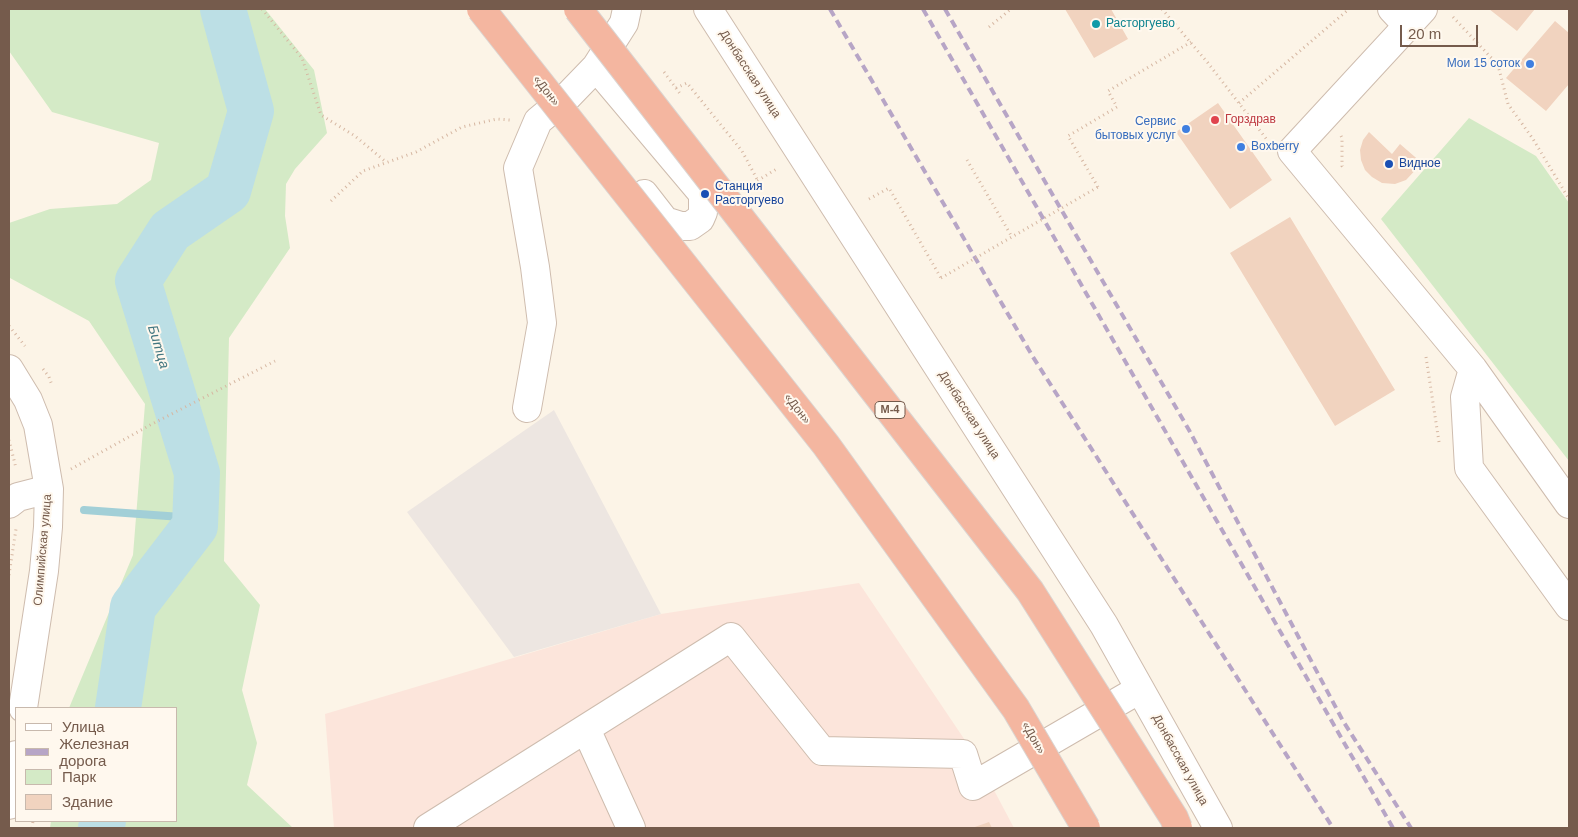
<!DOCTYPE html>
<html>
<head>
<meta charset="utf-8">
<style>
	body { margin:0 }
	#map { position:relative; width:1578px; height:837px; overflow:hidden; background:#fcf4e7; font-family:Helvetica,sans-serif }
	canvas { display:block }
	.frame { position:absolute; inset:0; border:10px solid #755b4c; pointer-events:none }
	.legend { position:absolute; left:15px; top:707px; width:162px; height:115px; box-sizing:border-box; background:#fff8ee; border:1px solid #c8b9ad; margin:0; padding:6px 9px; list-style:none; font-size:15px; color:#755b4c }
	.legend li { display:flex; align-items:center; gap:10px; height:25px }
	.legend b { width:25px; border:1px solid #c8b9ad }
	.scale { position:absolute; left:1400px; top:25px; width:78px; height:22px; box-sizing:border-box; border:2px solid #755b4c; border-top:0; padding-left:6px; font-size:15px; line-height:18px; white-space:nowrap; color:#755b4c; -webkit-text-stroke:4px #fff8ee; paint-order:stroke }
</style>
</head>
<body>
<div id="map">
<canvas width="1578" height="837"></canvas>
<div class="frame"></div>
<ul class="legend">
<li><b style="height:6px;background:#fff"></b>Улица</li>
<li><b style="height:6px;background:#b7a5c6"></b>Железная дорога</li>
<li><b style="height:14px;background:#d4eac6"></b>Парк</li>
<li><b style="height:14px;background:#f1d3bf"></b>Здание</li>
</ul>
<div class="scale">20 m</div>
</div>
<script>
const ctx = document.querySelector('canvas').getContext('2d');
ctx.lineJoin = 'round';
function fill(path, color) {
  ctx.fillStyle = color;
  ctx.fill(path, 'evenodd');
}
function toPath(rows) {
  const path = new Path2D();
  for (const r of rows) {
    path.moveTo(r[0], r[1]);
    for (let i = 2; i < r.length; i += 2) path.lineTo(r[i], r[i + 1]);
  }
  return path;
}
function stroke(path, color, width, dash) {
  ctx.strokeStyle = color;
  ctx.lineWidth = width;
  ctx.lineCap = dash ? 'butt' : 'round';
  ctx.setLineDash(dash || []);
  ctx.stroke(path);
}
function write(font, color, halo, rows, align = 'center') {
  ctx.font = font + ' Helvetica,sans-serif';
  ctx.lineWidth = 4;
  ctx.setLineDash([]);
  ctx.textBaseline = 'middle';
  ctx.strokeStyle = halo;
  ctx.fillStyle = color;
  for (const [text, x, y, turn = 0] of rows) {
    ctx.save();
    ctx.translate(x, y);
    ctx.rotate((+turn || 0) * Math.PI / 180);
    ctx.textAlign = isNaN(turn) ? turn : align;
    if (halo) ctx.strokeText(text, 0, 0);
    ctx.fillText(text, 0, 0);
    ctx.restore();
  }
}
const commercial = toPath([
	[859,583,977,758,1014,828,334,828,325,714,661,614]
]);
const industrial = toPath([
	[554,410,661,614,514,657,407,512]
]);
const green = toPath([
	[9,9,265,9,314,70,327,133,295,169,286,184,285,216,290,248,229,338,224,561,260,605,242,690,257,743,247,785,293,828,50,828,51,821,176,821,176,708,69,708,133,555,145,404,89,321,10,278,9,223,50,209,117,204,151,180,159,143,52,112,9,51],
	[1469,118,1536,156,1569,203,1569,461,1381,219]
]);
const stream = toPath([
	[84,510,195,518]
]);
const river = toPath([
	[118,708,133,607,195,526,197,473,138,281,170,231,228,191,251,111,223,9],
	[101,828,103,821]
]);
const building = toPath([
	[1065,9,1111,9,1128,39,1094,58],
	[1489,9,1535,9,1517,31],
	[1555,21,1569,33,1569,84,1546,111,1506,78],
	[1218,103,1272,180,1230,209,1176,132],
	[1369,132,1392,154,1400,144,1422,163,1406,180,1395,184,1382,183,1372,177,1365,170,1361,160,1360,150,1363,140],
	[1290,217,1395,390,1335,426,1230,253],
	[989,822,992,828,972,828]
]);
const path = toPath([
	[262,9,302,58,321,115,355,136,386,162],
	[1162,9,1208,63,1268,141],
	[1453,17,1498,65,1508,104,1533,139,1569,199],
	[989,27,1011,9],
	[664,72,681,95],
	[676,88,687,83,742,151,758,181],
	[1239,103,1349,9],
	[1341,136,1342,138,1342,166,1344,169],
	[967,160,1012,237],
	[749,186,778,168],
	[1098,187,1068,136,1117,107,1108,91,1191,42],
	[869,199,889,188,941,278],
	[331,201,363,171,416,152,462,127,497,119,510,120],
	[9,326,25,346],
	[1426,357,1439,442],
	[43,369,49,377,52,385],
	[9,440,16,468],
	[71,469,152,424,275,361],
	[9,575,16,529],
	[32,828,33,821]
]);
const minor = toPath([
	[708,9,1104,625,1218,828],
	[1392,9,1407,25],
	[1423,9,1292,151,1473,369,1569,504],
	[596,67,703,194,703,212,700,219,690,226,681,226,665,221,644,194],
	[9,369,28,400,38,425,49,489,48,527,44,571,23,708],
	[1473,369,1465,397,1469,468,1569,606],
	[527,408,542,323,535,267,518,168,538,121,567,97,596,67,624,23,627,9],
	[9,504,18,497,49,489],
	[586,729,631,828],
	[9,805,16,755],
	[428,828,731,637,822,751,963,754,973,786,1140,689]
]);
const rail = toPath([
	[830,9,1033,357,1333,828],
	[923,9,1393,828],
	[945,9,1189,430,1343,721,1411,828]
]);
const pathBridge = toPath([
	[941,278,1098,187]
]);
const highwayBridge = toPath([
	[481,9,826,445,1016,709,1086,828],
	[578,9,1030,591,1174,818,1178,828]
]);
const markers = [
	[1096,24,5,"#0f9aa8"],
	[1530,64,5,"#3f7fe0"],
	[1215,120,5,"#e0444e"],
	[1186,129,5,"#3f7fe0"],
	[1241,147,5,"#3f7fe0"],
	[1389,164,5,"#1a4fb4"],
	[705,194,5,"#1a4fb4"]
];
const shields = [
	[890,410,30]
];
const shieldNames = [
	["М-4",890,410]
];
const cultureNames = [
	["Расторгуево",1106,24]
];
const shopNames = [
	["Мои 15 соток",1520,64],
	["Сервис",1176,122],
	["бытовых услуг",1176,136],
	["Boxberry",1251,147,"left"]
];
const streetNames = [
	["Донбасская улица",750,74,57],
	["«Дон»",546,91,52],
	["«Дон»",797,409,52],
	["Донбасская улица",969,415,57],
	["Олимпийская улица",43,550,-85],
	["«Дон»",1033,738,60],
	["Донбасская улица",1180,760,61]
];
const healthNames = [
	["Горздрав",1225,120]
];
const transitNames = [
	["Видное",1399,164],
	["Станция",715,187],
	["Расторгуево",715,201]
];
const waterNames = [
	["Битца",158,347,73]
];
fill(commercial, '#fce5db');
fill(industrial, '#ede6e1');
fill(green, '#d4eac6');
stroke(stream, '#a2cfd7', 8);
stroke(river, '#bcdfe5', 46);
fill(building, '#f1d3bf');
stroke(minor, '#cebcae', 30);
stroke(path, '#d6b7a2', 3, [1, 4]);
stroke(minor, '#fff', 28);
stroke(rail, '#b7a5c6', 4, [8, 5]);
stroke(highwayBridge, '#dbd4d0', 30, []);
stroke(pathBridge, '#d6b7a2', 3, [1, 4]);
stroke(highwayBridge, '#f4b6a0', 28);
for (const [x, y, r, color] of markers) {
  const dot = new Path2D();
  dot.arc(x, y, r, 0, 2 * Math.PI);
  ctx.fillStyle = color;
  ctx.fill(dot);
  stroke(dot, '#fff8ee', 2);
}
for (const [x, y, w] of shields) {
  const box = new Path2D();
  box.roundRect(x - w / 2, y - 8.5, w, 17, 4);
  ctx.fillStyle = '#fff8ee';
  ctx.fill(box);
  stroke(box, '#755b4c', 1);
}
write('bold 11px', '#755b4c', null, shieldNames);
write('12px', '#0d838f', '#fff8ee', cultureNames, 'left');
write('12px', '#366cbe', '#fff8ee', shopNames, 'right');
write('12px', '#755b4c', '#fff8ee', streetNames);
write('12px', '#be3a42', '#fff8ee', healthNames, 'left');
write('12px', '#164399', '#fff8ee', transitNames, 'left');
write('italic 14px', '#437781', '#fff8ee', waterNames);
</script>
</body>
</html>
